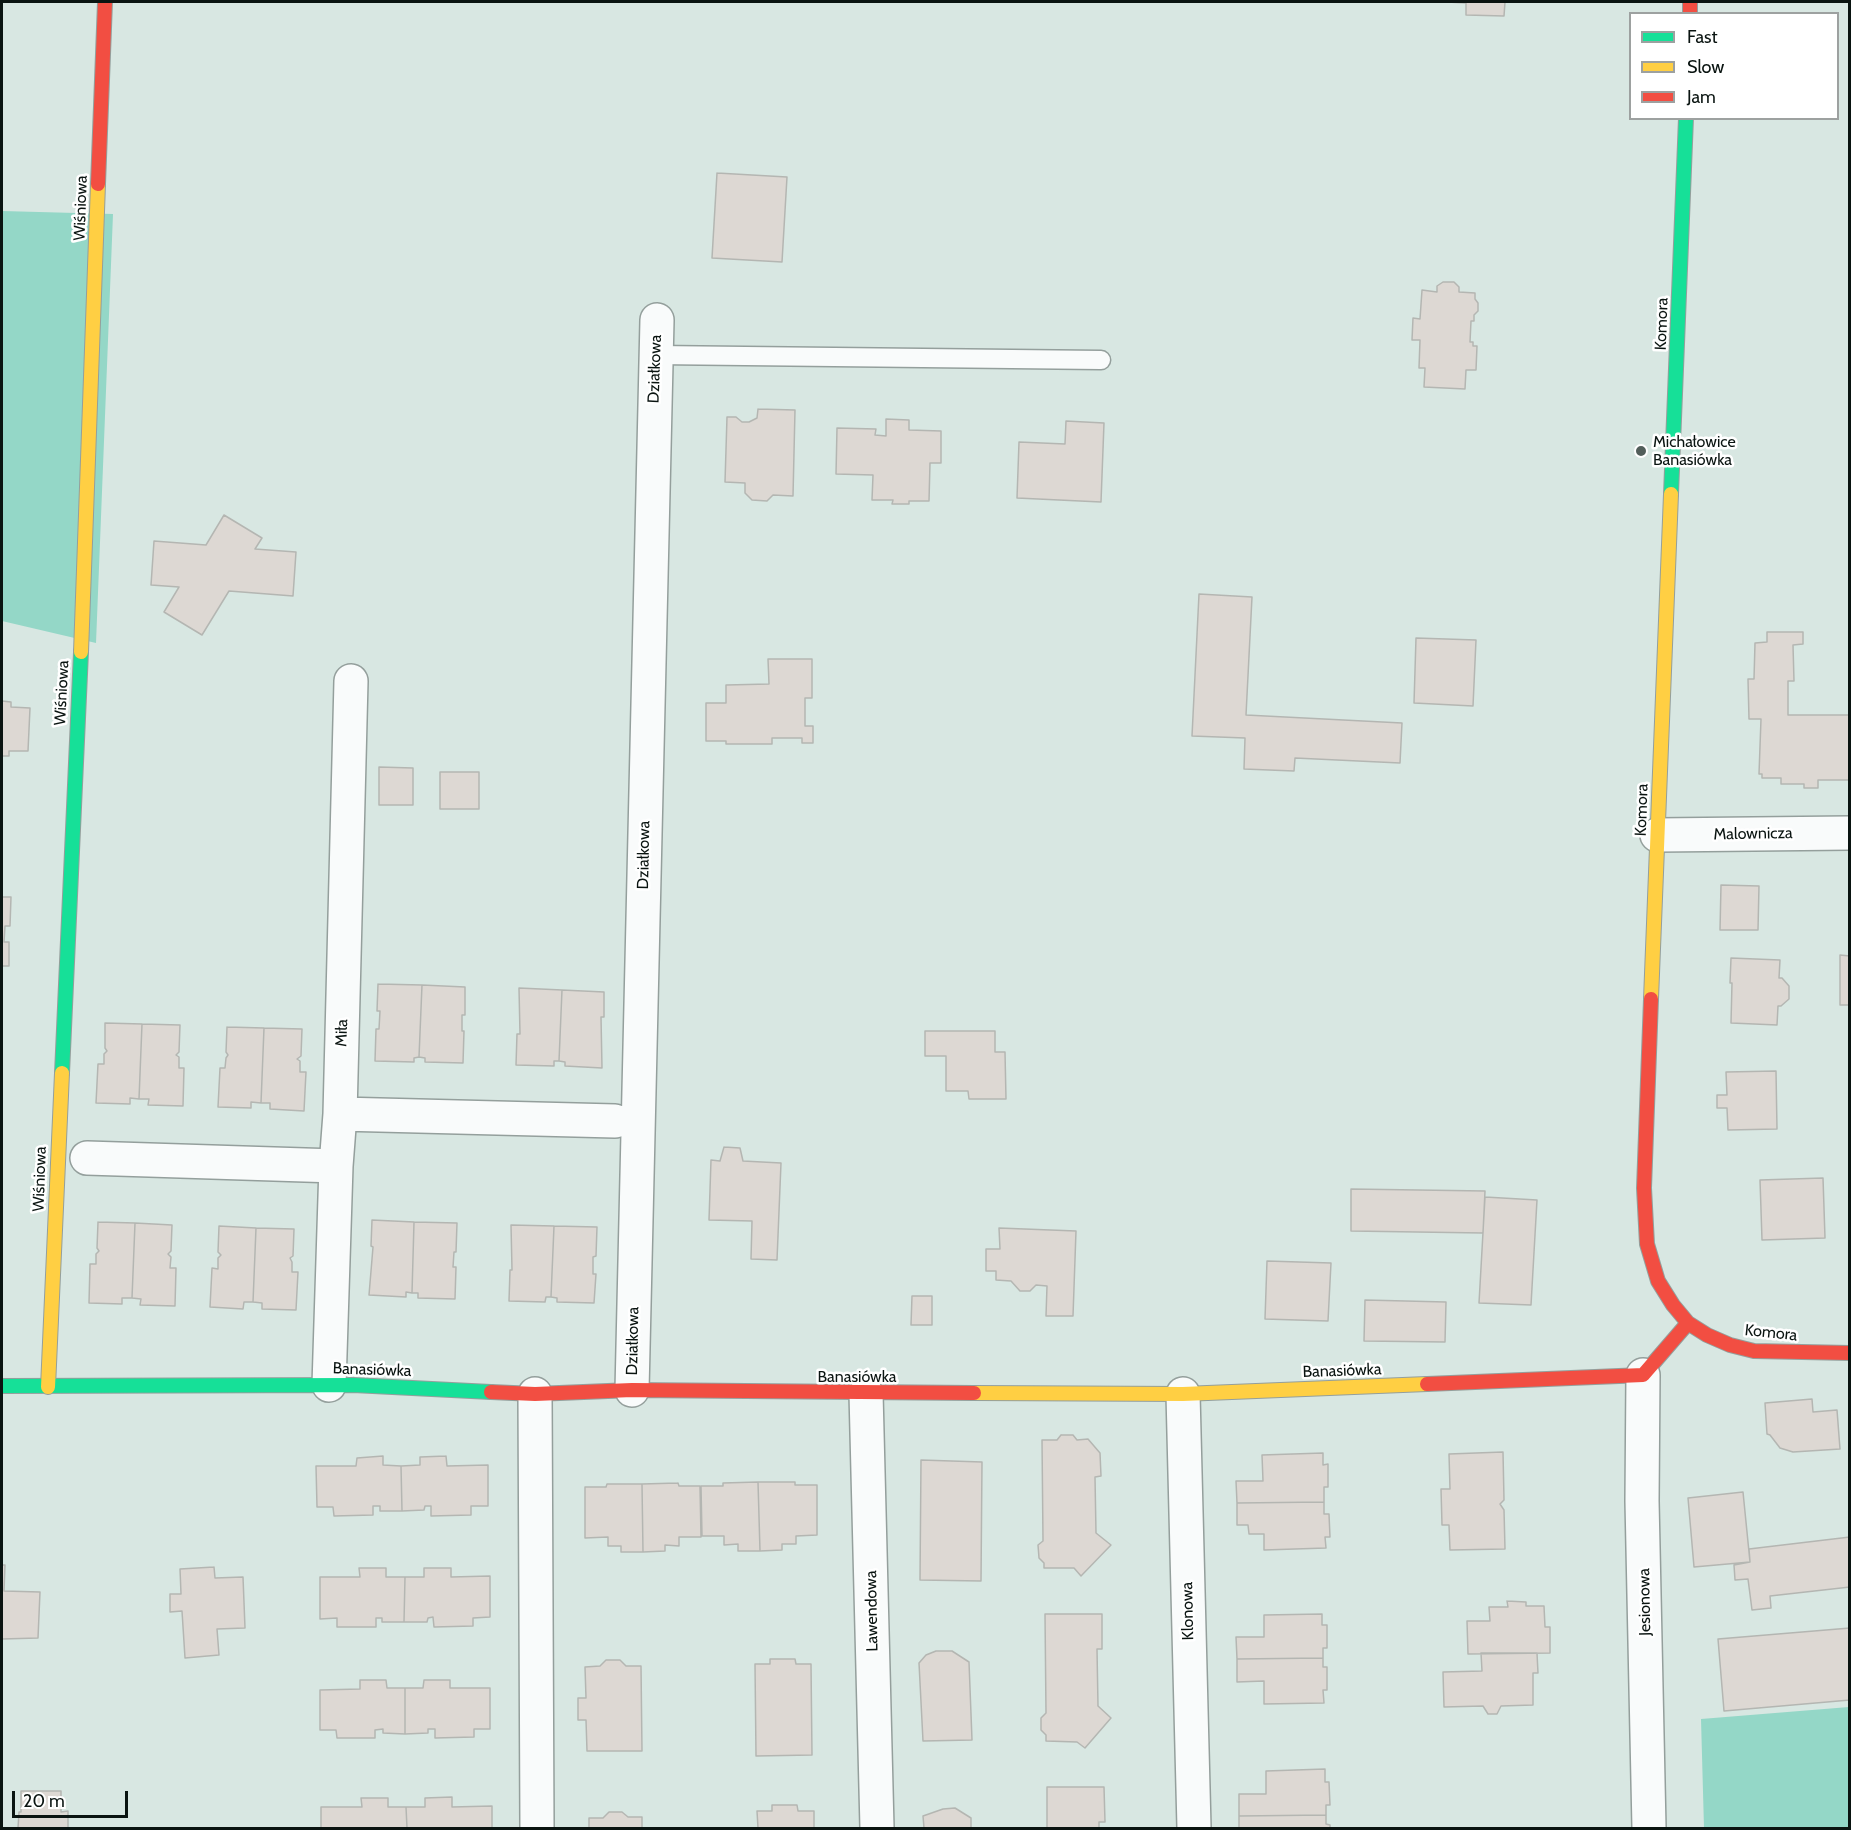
<!DOCTYPE html>
<html>
<head>
<meta charset="utf-8">
<style>
	body { margin:0 }
	#map { position:relative; width:1851px; height:1830px; overflow:hidden; background:#d8e7e2; font-family:Cabin,sans-serif }
	canvas { display:block }
	.frame { position:absolute; inset:0; border:3px solid #0a1411; pointer-events:none }
	.legend { position:absolute; left:1629px; top:12px; width:210px; height:108px; box-sizing:border-box; background:#fff; border:2px solid #9da1a0; margin:0; padding:8px 10px; list-style:none; font-size:18px; color:#0a1411 }
	.legend li { display:flex; align-items:center; gap:12px; height:30px }
	.legend b { width:30px; border:2px solid #9da1a0 }
	.scale { position:absolute; left:12px; top:1791px; width:116px; height:27px; box-sizing:border-box; border:3px solid #0a1411; border-top:0; padding-left:8px; font-size:18px; line-height:21px; white-space:nowrap; color:#0a1411; -webkit-text-stroke:4px #fff; paint-order:stroke }
</style>
</head>
<body>
<div id="map">
<canvas width="1851" height="1830"></canvas>
<div class="frame"></div>
<ul class="legend">
<li><b style="height:8px;background:#16e098"></b>Fast</li>
<li><b style="height:8px;background:#ffcf43"></b>Slow</li>
<li><b style="height:8px;background:#f24e42"></b>Jam</li>
</ul>
<div class="scale">20 m</div>
</div>
<script>
const ctx = document.querySelector('canvas').getContext('2d');
ctx.lineJoin = 'round';
function fill(path, color) {
  ctx.fillStyle = color;
  ctx.fill(path, 'evenodd');
}
function toPath(rows) {
  const path = new Path2D();
  for (const r of rows) {
    path.moveTo(r[0], r[1]);
    for (let i = 2; i < r.length; i += 2) path.lineTo(r[i], r[i + 1]);
  }
  return path;
}
function stroke(path, color, width, dash) {
  ctx.strokeStyle = color;
  ctx.lineWidth = width;
  ctx.lineCap = dash ? 'butt' : 'round';
  ctx.setLineDash(dash || []);
  ctx.stroke(path);
}
function write(font, color, halo, rows, align = 'center') {
  ctx.font = font + ' Cabin,sans-serif';
  ctx.lineWidth = 5;
  ctx.setLineDash([]);
  ctx.textBaseline = 'middle';
  ctx.strokeStyle = halo;
  ctx.fillStyle = color;
  for (const [text, x, y, turn = 0] of rows) {
    ctx.save();
    ctx.translate(x, y);
    ctx.rotate((+turn || 0) * Math.PI / 180);
    ctx.textAlign = isNaN(turn) ? turn : align;
    if (halo) ctx.strokeText(text, 0, 0);
    ctx.fillText(text, 0, 0);
    ctx.restore();
  }
}
const green = toPath([
	[2,211,113,214,96,643,2,621],
	[1849,1707,1849,1828,1704,1828,1701,1719]
]);
const building = toPath([
	[1447,2,1505,2,1504,16,1466,15,1466,3,1447,2],
	[717,173,787,177,782,262,712,258,717,173],
	[1443,282,1454,282,1459,287,1459,292,1475,293,1475,299,1478,303,1478,311,1474,315,1474,321,1471,321,1470,342,1473,342,1473,346,1477,346,1476,370,1466,370,1465,389,1424,387,1425,368,1419,368,1420,340,1412,340,1413,318,1420,319,1422,290,1437,292,1437,286,1443,282],
	[758,409,795,410,793,496,773,495,767,501,752,500,745,493,745,483,725,482,727,417,736,417,742,422,749,422,757,418,758,409],
	[886,419,909,420,909,430,941,431,941,463,930,463,929,501,909,501,909,504,892,504,893,500,872,500,873,475,836,474,837,428,876,429,875,435,886,436,886,419],
	[1066,421,1104,423,1101,502,1017,498,1019,442,1065,444,1066,421],
	[224,515,262,538,255,549,296,552,293,596,229,591,202,635,164,612,179,587,151,585,154,541,206,545,224,515],
	[1199,594,1252,597,1246,715,1402,723,1400,763,1295,758,1294,771,1244,769,1245,738,1192,736,1199,594],
	[1767,632,1803,632,1803,644,1793,645,1794,681,1788,681,1788,715,1850,715,1850,780,1818,780,1818,788,1804,788,1804,784,1781,784,1781,778,1762,778,1762,774,1759,774,1761,719,1749,719,1748,679,1754,679,1755,643,1767,642,1767,632],
	[1416,638,1476,640,1473,706,1414,703,1416,638],
	[768,659,812,659,812,698,805,698,805,726,813,726,813,743,802,743,802,738,772,738,772,744,726,744,726,741,706,741,706,703,726,703,726,685,769,684,768,659],
	[2,701,11,702,11,707,30,708,28,751,9,751,9,756,2,756,2,701],
	[379,767,413,768,413,805,379,805,379,767],
	[440,772,479,772,479,809,440,809,440,772],
	[1721,885,1759,886,1758,930,1720,930,1721,885],
	[2,897,11,897,10,926,5,926,4,942,9,942,9,966,2,966,2,897],
	[1840,955,1850,956,1850,1005,1840,1005,1840,955],
	[1731,958,1780,960,1779,978,1782,978,1789,986,1789,999,1781,1006,1778,1006,1777,1025,1731,1023,1732,983,1730,983,1731,958],
	[378,984,422,985,419,1057,414,1058,414,1062,375,1061,376,1029,379,1029,380,1011,377,1011,378,984],
	[422,985,465,987,465,1015,462,1015,462,1031,464,1031,463,1063,425,1062,425,1058,419,1057,422,985],
	[519,988,562,990,559,1061,554,1061,554,1066,516,1065,517,1034,520,1034,519,988],
	[562,990,604,992,604,1017,601,1017,602,1068,565,1066,565,1062,559,1061,562,990],
	[105,1023,142,1024,139,1099,130,1098,130,1104,96,1103,98,1064,104,1064,104,1054,107,1051,105,1048,105,1023],
	[142,1024,180,1025,179,1052,176,1055,179,1057,179,1068,184,1068,183,1106,148,1105,149,1099,139,1099,142,1024],
	[227,1027,264,1028,261,1103,251,1102,251,1108,218,1107,220,1068,225,1068,226,1058,228,1055,226,1052,227,1027],
	[264,1028,302,1029,301,1056,297,1059,300,1061,300,1072,306,1072,304,1111,270,1109,270,1103,261,1103,264,1028],
	[925,1031,995,1031,995,1052,1005,1052,1006,1099,969,1099,968,1091,946,1091,946,1056,925,1056,925,1031],
	[1776,1071,1777,1129,1728,1130,1727,1108,1717,1108,1717,1095,1727,1095,1726,1072,1776,1071],
	[724,1147,740,1148,743,1161,781,1163,777,1260,751,1259,752,1221,709,1220,711,1160,720,1161,724,1147],
	[1823,1178,1825,1238,1762,1240,1760,1180,1823,1178],
	[1351,1189,1485,1191,1483,1233,1351,1231,1351,1189],
	[1485,1197,1537,1200,1531,1305,1479,1303,1485,1197],
	[372,1220,414,1222,412,1293,406,1292,406,1297,369,1295,373,1247,371,1246,372,1220],
	[98,1222,135,1223,132,1298,122,1298,122,1304,89,1303,90,1264,96,1264,96,1254,99,1251,97,1248,98,1222],
	[414,1222,457,1223,456,1252,454,1252,453,1267,456,1267,455,1299,418,1298,418,1293,412,1293,414,1222],
	[135,1223,172,1225,171,1251,168,1254,171,1257,170,1268,176,1268,175,1306,140,1305,141,1299,132,1298,135,1223],
	[511,1225,554,1226,551,1297,546,1297,545,1302,509,1301,510,1270,512,1270,511,1225],
	[219,1226,256,1228,253,1302,244,1302,243,1309,210,1307,212,1268,218,1269,218,1258,221,1255,218,1252,219,1226],
	[554,1226,597,1227,596,1256,593,1257,593,1274,596,1274,594,1303,557,1302,557,1298,551,1297,554,1226],
	[256,1228,294,1229,293,1256,290,1258,292,1262,292,1272,298,1272,296,1310,262,1309,262,1303,253,1302,256,1228],
	[999,1228,1076,1231,1073,1316,1046,1316,1047,1286,1036,1285,1030,1291,1020,1291,1011,1281,996,1280,996,1271,986,1271,986,1249,1000,1249,999,1228],
	[1267,1261,1331,1263,1328,1321,1265,1319,1267,1261],
	[912,1296,932,1296,932,1325,911,1325,912,1296],
	[1365,1300,1446,1302,1445,1342,1364,1341,1365,1300],
	[1812,1399,1813,1412,1837,1410,1840,1449,1793,1452,1780,1448,1770,1435,1767,1434,1765,1403,1812,1399],
	[1061,1435,1073,1435,1077,1440,1088,1439,1100,1453,1101,1476,1095,1477,1096,1533,1111,1545,1081,1576,1074,1568,1044,1568,1044,1563,1039,1558,1038,1545,1043,1541,1042,1440,1057,1440,1061,1435],
	[1503,1452,1504,1500,1500,1504,1504,1510,1505,1549,1450,1550,1449,1525,1442,1525,1441,1489,1450,1489,1449,1454,1503,1452],
	[1323,1453,1323,1465,1328,1464,1328,1487,1324,1487,1324,1502,1237,1503,1236,1481,1263,1481,1262,1455,1323,1453],
	[383,1456,383,1465,401,1466,402,1511,380,1511,380,1506,373,1506,373,1515,334,1516,333,1507,317,1507,316,1466,356,1466,357,1458,383,1456],
	[446,1456,447,1466,488,1465,488,1506,471,1506,471,1515,431,1516,431,1506,425,1506,424,1510,402,1511,401,1466,420,1465,420,1457,446,1456],
	[921,1460,982,1462,981,1581,920,1580,921,1460],
	[758,1482,760,1551,738,1551,738,1544,724,1545,724,1536,702,1536,701,1486,723,1486,723,1483,758,1482],
	[758,1482,795,1482,795,1485,817,1485,817,1535,796,1536,796,1544,782,1544,782,1550,760,1551,758,1482],
	[678,1483,679,1486,700,1486,701,1537,679,1537,679,1546,665,1545,665,1551,643,1552,642,1484,678,1483],
	[607,1484,642,1484,643,1552,621,1552,621,1546,608,1546,608,1537,585,1538,585,1487,606,1487,607,1484],
	[1743,1492,1750,1562,1694,1567,1688,1498,1743,1492],
	[1324,1502,1324,1514,1329,1514,1330,1537,1325,1537,1326,1548,1264,1550,1264,1534,1249,1534,1248,1525,1237,1525,1237,1503,1324,1502],
	[1850,1537,1850,1587,1770,1596,1771,1608,1752,1610,1748,1579,1735,1580,1734,1565,1750,1562,1749,1549,1850,1537],
	[2,1565,5,1565,4,1591,40,1592,38,1638,2,1639,2,1565],
	[214,1567,215,1578,243,1577,245,1628,217,1629,219,1655,185,1658,182,1611,170,1612,170,1594,181,1594,180,1569,214,1567],
	[359,1568,386,1568,386,1577,405,1577,404,1622,382,1622,382,1618,376,1618,376,1627,337,1627,337,1618,320,1619,320,1577,360,1577,359,1568],
	[424,1568,451,1568,451,1577,490,1576,490,1617,473,1618,473,1626,434,1627,433,1617,428,1618,427,1622,404,1622,405,1577,424,1577,424,1568],
	[1507,1601,1526,1602,1526,1606,1544,1606,1545,1627,1550,1627,1550,1653,1468,1654,1467,1621,1490,1621,1489,1607,1508,1607,1507,1601],
	[1045,1614,1102,1614,1102,1649,1097,1649,1098,1706,1111,1718,1085,1748,1077,1742,1046,1741,1046,1735,1041,1730,1041,1718,1046,1713,1045,1614],
	[1322,1614,1322,1625,1327,1625,1327,1648,1323,1648,1323,1658,1237,1659,1236,1637,1264,1637,1264,1615,1322,1614],
	[1850,1628,1850,1700,1724,1711,1718,1639,1850,1628],
	[936,1651,952,1651,969,1662,972,1740,923,1741,919,1663,926,1655,936,1651],
	[1481,1653,1537,1653,1538,1673,1533,1673,1533,1705,1501,1706,1497,1714,1488,1714,1483,1706,1444,1707,1443,1672,1482,1671,1481,1653],
	[1323,1658,1323,1667,1327,1667,1327,1690,1323,1690,1324,1703,1264,1704,1264,1681,1237,1682,1237,1659,1323,1658],
	[770,1659,795,1659,796,1664,811,1664,812,1755,756,1756,755,1664,770,1664,770,1659],
	[606,1660,620,1660,626,1666,641,1666,642,1751,587,1751,586,1720,578,1720,578,1698,586,1698,585,1667,600,1666,606,1660],
	[360,1680,386,1680,387,1688,405,1688,405,1734,383,1733,383,1729,375,1730,375,1738,337,1738,336,1730,320,1730,320,1690,360,1689,360,1680],
	[424,1680,450,1680,450,1688,490,1688,490,1729,474,1729,474,1737,435,1738,435,1729,428,1729,428,1733,405,1734,405,1688,423,1688,424,1680],
	[1325,1769,1325,1782,1329,1782,1330,1805,1326,1805,1326,1815,1239,1816,1239,1794,1266,1794,1266,1771,1325,1769],
	[1047,1787,1104,1787,1105,1822,1099,1822,1099,1828,1047,1828,1047,1787],
	[21,1791,61,1791,61,1812,68,1811,68,1828,18,1828,19,1812,21,1812,21,1791],
	[452,1797,452,1807,492,1806,492,1828,407,1828,406,1807,425,1807,425,1798,452,1797],
	[361,1798,388,1798,388,1807,406,1807,407,1828,321,1828,321,1807,362,1807,361,1798],
	[772,1805,797,1805,798,1811,814,1811,814,1828,758,1828,757,1811,772,1811,772,1805],
	[955,1808,971,1818,971,1828,924,1828,923,1816,943,1809,955,1808],
	[609,1812,622,1812,628,1817,642,1817,642,1828,589,1828,589,1818,603,1818,609,1812],
	[1326,1815,1326,1824,1330,1825,1330,1828,1239,1828,1239,1816,1326,1815]
]);
const lane = toPath([
	[656,355,1101,360]
]);
const street = toPath([
	[1657,835,1850,833],
	[340,1114,615,1121],
	[87,1158,336,1166],
	[1643,1375,1642,1501,1649,1828],
	[329,1385,336,1166,340,1114,351,681],
	[632,1390,657,320],
	[866,1393,877,1828],
	[535,1394,537,1828],
	[1183,1394,1194,1828]
]);
const fast = toPath([
	[1671,494,1686,118],
	[62,1073,81,652],
	[2,1386,353,1385,491,1392]
]);
const slow = toPath([
	[81,652,98,184],
	[1651,999,1671,494],
	[48,1387,62,1073],
	[974,1393,1183,1394,1427,1384]
]);
const jam = toPath([
	[1690,2,1690,14],
	[98,184,105,2],
	[1651,999,1644,1188,1647,1244,1658,1281,1673,1305,1688,1323,1707,1335,1730,1345,1754,1351,1850,1353],
	[1427,1384,1643,1375,1688,1323],
	[491,1392,535,1394,632,1390,974,1393]
]);
const markers = [
	[1641,451,6,"#525e5a"]
];
const streetNames = [
	["Wiśniowa",81,208,-88],
	["Komora",1662,324,-88],
	["Działkowa",655,369,-88],
	["Wiśniowa",62,693,-87],
	["Komora",1642,810,-88],
	["Malownicza",1753,834,-1],
	["Działkowa",644,855,-89],
	["Miła",342,1033,-88],
	["Wiśniowa",40,1179,-88],
	["Komora",1771,1333,6],
	["Działkowa",633,1341,-89],
	["Banasiówka",372,1370,2],
	["Banasiówka",1342,1371,-2],
	["Banasiówka",857,1377],
	["Jesionowa",1645,1602,-91],
	["Lawendowa",872,1611,-91],
	["Klonowa",1188,1611,-91]
];
const poiNames = [
	["Michałowice",1653,442],
	["Banasiówka",1653,460]
];
fill(green, '#94d7c7');
fill(building, '#ddd8d3');
stroke(building, '#b4b6b2', 1.5);
stroke(lane, '#949f9c', 21);
stroke(street, '#949f9c', 36);
stroke(fast, '#949f9c', 16);
stroke(slow, '#949f9c', 16);
stroke(jam, '#949f9c', 16);
stroke(lane, '#f9fbfb', 18);
stroke(street, '#f9fbfb', 33);
stroke(fast, '#16e098', 14);
stroke(slow, '#ffcf43', 14);
stroke(jam, '#f24e42', 14);
for (const [x, y, r, color] of markers) {
  const dot = new Path2D();
  dot.arc(x, y, r, 0, 2 * Math.PI);
  ctx.fillStyle = color;
  ctx.fill(dot);
  stroke(dot, '#fff', 2);
}
write('16px', '#0a1411', '#fff', streetNames);
write('16px', '#0a1411', '#fff', poiNames, 'left');
</script>
</body>
</html>
